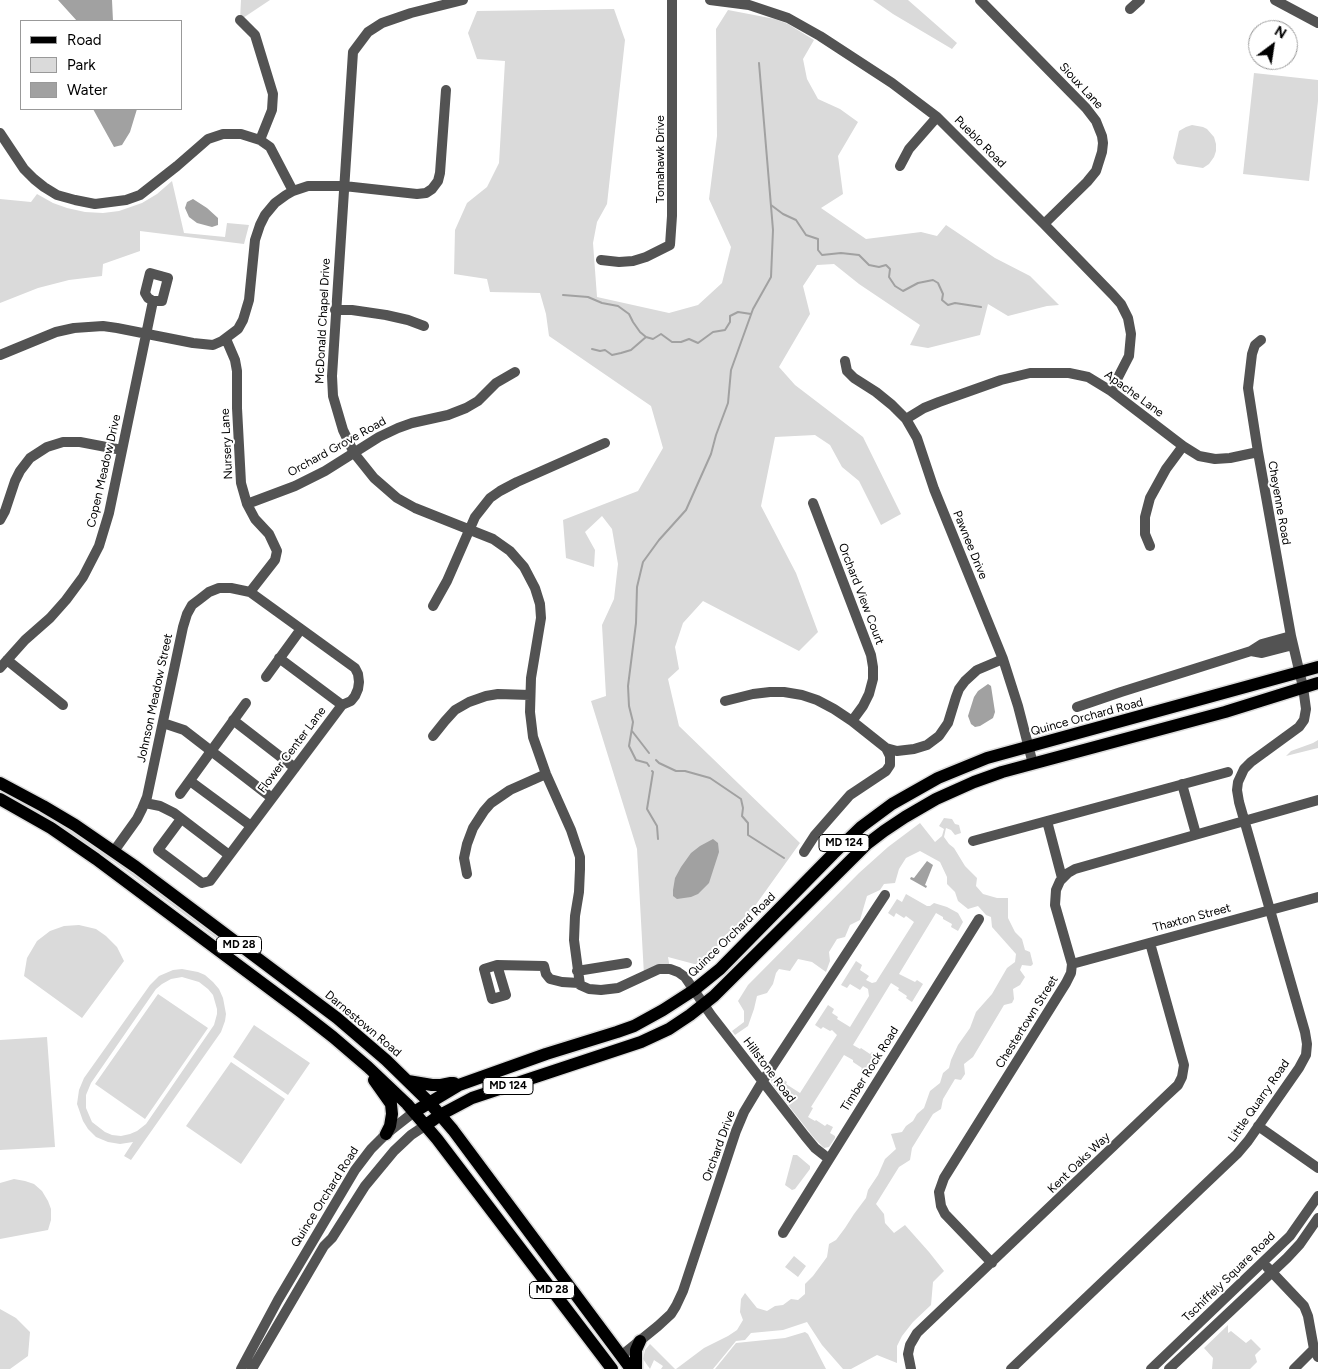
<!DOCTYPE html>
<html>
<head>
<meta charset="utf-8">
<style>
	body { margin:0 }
	#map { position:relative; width:1318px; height:1369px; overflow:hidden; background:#fff; font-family:Figtree,sans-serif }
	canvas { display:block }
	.legend { position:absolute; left:20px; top:20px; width:162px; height:90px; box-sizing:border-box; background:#fff; border:1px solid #999; margin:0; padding:6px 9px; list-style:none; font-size:15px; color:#000 }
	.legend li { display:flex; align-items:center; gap:10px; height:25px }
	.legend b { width:25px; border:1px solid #999 }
	.north { position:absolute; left:1248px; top:20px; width:50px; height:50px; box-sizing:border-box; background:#fff; border:1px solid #999; border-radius:50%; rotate:31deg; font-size:14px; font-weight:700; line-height:20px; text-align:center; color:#000 }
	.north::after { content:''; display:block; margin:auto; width:18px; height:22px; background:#000; clip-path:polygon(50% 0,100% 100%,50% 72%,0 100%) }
</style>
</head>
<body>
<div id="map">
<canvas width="1318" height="1369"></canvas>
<ul class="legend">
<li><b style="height:6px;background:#000"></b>Road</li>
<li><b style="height:14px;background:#dadada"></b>Park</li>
<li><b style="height:14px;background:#a1a1a1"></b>Water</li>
</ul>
<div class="north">N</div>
</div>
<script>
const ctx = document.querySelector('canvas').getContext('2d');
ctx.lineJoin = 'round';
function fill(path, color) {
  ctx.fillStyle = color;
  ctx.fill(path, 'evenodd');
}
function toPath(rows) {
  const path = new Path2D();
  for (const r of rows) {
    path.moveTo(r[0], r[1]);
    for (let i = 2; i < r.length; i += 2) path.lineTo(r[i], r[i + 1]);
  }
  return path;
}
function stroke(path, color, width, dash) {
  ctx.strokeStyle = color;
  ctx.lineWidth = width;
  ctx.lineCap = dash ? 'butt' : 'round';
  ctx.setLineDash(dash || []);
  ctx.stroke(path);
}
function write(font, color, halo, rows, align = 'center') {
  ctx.font = font + ' Figtree,sans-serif';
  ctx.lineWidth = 4;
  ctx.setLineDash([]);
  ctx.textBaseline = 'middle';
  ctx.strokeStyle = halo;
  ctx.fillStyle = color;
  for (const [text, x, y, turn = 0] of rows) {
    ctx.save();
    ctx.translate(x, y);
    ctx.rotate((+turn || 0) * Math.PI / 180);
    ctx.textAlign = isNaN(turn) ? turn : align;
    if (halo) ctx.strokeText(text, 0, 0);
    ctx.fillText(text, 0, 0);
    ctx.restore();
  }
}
const green = toPath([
	[241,0,270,0,240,20],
	[873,0,908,0,957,43,952,49,893,14],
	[614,9,625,40,607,204,597,222,593,243,597,297,669,313,698,305,722,283,731,247,709,199,717,136,716,29,728,10,775,19,788,24,814,40,803,59,807,79,818,99,840,109,858,122,838,156,843,194,821,208,866,239,921,232,937,236,946,225,995,258,1030,276,1059,305,1047,306,1008,316,988,304,980,335,928,348,910,345,920,325,859,284,834,264,817,265,803,286,810,314,779,367,795,385,863,437,901,514,881,525,859,481,842,467,830,445,815,435,775,437,761,506,796,573,818,632,799,651,703,601,683,623,675,647,679,669,668,679,679,726,800,843,742,924,698,965,668,957,670,969,644,975,637,849,591,701,606,696,602,625,614,599,618,564,612,529,602,516,585,532,595,550,594,567,566,558,563,520,638,491,663,448,651,406,549,336,546,314,540,293,490,292,487,279,454,274,455,230,467,203,487,187,499,163,505,61,477,59,468,33,477,11],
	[1254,73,1318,80,1318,101,1309,181,1243,174],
	[1192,125,1203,127,1207,129,1214,137,1216,144,1216,151,1214,157,1209,164,1203,168,1177,164,1173,158,1179,131,1186,127],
	[172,181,184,233,225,237,227,223,249,225,244,244,140,231,140,251,103,264,102,276,69,280,38,288,0,303,0,199,31,202,37,194,53,203,67,208,85,212,103,213,119,211,142,203,157,194],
	[1318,740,1318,748,1286,756,1291,751,1313,743],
	[19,801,49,816,73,831,124,865,247,958,247,959,233,951,113,861,88,847,18,804],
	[944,818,952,819,955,824,959,825,961,833,955,835,951,830,946,828,944,837,949,844,954,848,965,866,977,878,976,886,983,894,997,898,1008,898,1008,918,1015,932,1022,939,1025,950,1030,952,1033,964,1031,966,1022,965,1020,970,1025,977,1020,985,1013,989,1014,999,1012,1003,1004,1005,973,1057,964,1064,965,1074,961,1080,955,1079,943,1099,941,1109,933,1114,912,1148,910,1160,899,1167,876,1204,884,1214,885,1223,894,1233,905,1225,929,1252,944,1271,933,1282,931,1305,913,1322,902,1336,897,1346,897,1363,877,1355,851,1369,843,1369,822,1345,807,1322,783,1330,751,1333,745,1340,736,1341,713,1369,676,1369,704,1348,728,1336,737,1330,743,1320,740,1312,741,1299,745,1293,757,1308,767,1311,775,1306,783,1305,791,1299,798,1300,805,1294,805,1284,813,1276,827,1257,829,1244,836,1240,845,1228,854,1214,866,1198,868,1190,878,1175,885,1159,896,1149,891,1134,902,1132,906,1126,913,1121,917,1114,924,1108,930,1091,940,1083,943,1073,949,1068,951,1060,958,1045,970,1028,976,1012,992,994,1007,968,1015,962,1016,954,992,927,991,917,986,915,978,906,968,909,958,901,955,892,947,884,947,877,940,862,920,851,906,858,899,869,895,883,884,884,880,890,867,896,860,920,850,925,845,937,837,939,829,952,830,961,826,972,812,962,798,959,790,971,779,969,776,973,773,984,767,993,757,996,754,1009,748,1026,735,1035,732,1031,744,1022,744,1011,738,1001,748,985,859,873,888,847,920,823,935,842,942,836,944,829,939,826],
	[906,894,927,906,930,906,934,903,947,907,958,913,963,922,958,931,951,927,952,924,943,919,943,917,936,913,899,974,915,982,917,980,923,984,912,1002,906,998,907,996,898,990,899,988,891,983,853,1045,860,1049,861,1048,870,1054,872,1052,878,1056,867,1073,861,1070,862,1068,853,1062,853,1060,844,1055,811,1107,813,1108,808,1117,815,1121,816,1120,825,1126,827,1124,833,1127,830,1133,835,1136,835,1138,829,1147,824,1148,814,1138,792,1110,772,1084,771,1080,774,1075,780,1079,781,1078,787,1082,786,1084,800,1093,837,1035,832,1030,830,1031,823,1027,821,1029,815,1025,828,1005,834,1009,832,1013,838,1017,837,1019,850,1027,869,996,868,989,863,986,860,990,850,984,847,988,841,985,856,961,862,965,860,970,869,976,866,980,872,983,876,982,914,922,906,916,904,918,896,913,894,917,888,913,897,899,902,902],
	[79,925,96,929,106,936,117,947,124,961,82,1018,24,976,27,958,37,941,50,931,64,926],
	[182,969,198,972,205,975,213,982,219,989,223,998,226,1014,225,1021,221,1032,131,1160,124,1156,133,1142,120,1144,108,1142,96,1137,88,1129,83,1121,77,1104,79,1090,84,1078,150,985,159,976,173,970],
	[182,977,199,982,208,989,213,995,217,1009,217,1014,214,1025,146,1124,137,1131,130,1134,121,1136,112,1135,105,1132,92,1122,86,1108,86,1095,91,1083,156,989,162,984,171,979],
	[158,994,208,1028,145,1119,95,1084],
	[254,1025,310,1063,288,1095,233,1057],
	[47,1037,55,1147,0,1150,0,1040],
	[231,1062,285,1099,241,1164,186,1126],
	[793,1155,797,1155,810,1166,810,1169,795,1189,792,1190,785,1185],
	[14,1179,25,1181,34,1184,42,1191,48,1201,51,1209,51,1220,48,1230,0,1239,0,1183],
	[794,1256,806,1266,798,1277,785,1267],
	[0,1309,16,1318,30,1332,28,1356,10,1369,0,1369],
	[1228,1325,1228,1333,1231,1331,1246,1343,1251,1339,1261,1349,1255,1355,1257,1362,1250,1369,1212,1369,1213,1358,1204,1348],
	[805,1332,808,1334,826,1369,715,1369,736,1343,785,1338],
	[650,1344,675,1369,661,1369,663,1366,654,1360,650,1369,643,1359,645,1350]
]);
const water = toPath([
	[58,0,112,0,113,21,77,21],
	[93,109,137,109,130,132,122,145,114,147],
	[193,199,207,208,218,218,218,225,212,227,197,223,189,217,185,208,187,202],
	[988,684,991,686,995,712,993,718,980,726,975,727,971,724,968,716,974,697,978,691],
	[713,839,718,843,719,852,709,883,698,894,691,897,677,899,673,896,673,890,675,878,681,867,691,853,700,846],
	[927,861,933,865,925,885,927,886,926,888,910,879,911,877,914,878]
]);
const stream = toPath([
	[771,205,783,214,796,220,806,235,818,239,818,250,822,255,841,253,859,255,869,265,879,267,886,265,890,269,889,277,895,286,903,291,918,283,933,280,938,283,943,294,942,300,948,305,955,303,981,307],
	[563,295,588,297,602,303,618,306,629,314,633,322,640,332,646,337],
	[592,349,600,351,605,350,612,355,621,353,631,350,646,337,653,339,661,334,672,342,681,342,689,339,698,343,713,332,725,330,730,322,730,316,738,312,751,314],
	[632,731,649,753],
	[656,760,659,763,676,771,685,771,710,778,741,799,743,808,742,816,748,823,748,835,784,858],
	[649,766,647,763,636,760,629,746,633,722,629,706,628,686,636,623,637,587,643,562,659,540,686,510,711,454,716,435,728,403,731,370,753,309,771,277,773,230,759,63],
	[652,771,653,772,647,809,657,826,658,839]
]);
const minor = toPath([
	[463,0,411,13,382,23,368,32,353,52,332,376,333,396,343,430,354,453,374,478,397,498,415,508,493,539,510,551,524,567,535,588,540,604,541,618,531,678,530,712,533,737,546,774,571,830,580,857,580,869,579,892,575,916,574,940,580,985,589,989,601,990,618,988,659,969,670,969,678,972,685,977,711,1015,805,1136,815,1148,829,1159],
	[710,0,749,5,788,18,820,36,892,83,937,117,1044,224,1113,295,1121,304,1128,318,1131,334,1129,356,1111,391],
	[980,0,1086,108,1096,121,1102,136,1103,143,1102,152,1096,171,1087,182,1044,224],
	[1275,0,1318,23],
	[1130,9,1140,0],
	[240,20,255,35,273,94,272,110,260,140],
	[0,133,24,169,34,179,44,187,57,195,75,200,95,204,126,200,140,195,177,166,208,139,223,134,241,134,260,140,270,147,293,191],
	[900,166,909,149,937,117],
	[601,260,619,262,633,261,646,257,670,245,672,216,672,0],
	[335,310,352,310,386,315,408,320,424,326],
	[226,339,235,360,237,371,237,408,241,483,247,504,255,519,269,534,277,551,275,560,250,592],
	[0,355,56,332,74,328,103,326,117,328,193,343,213,345,222,341,238,329,243,320,249,300,255,240,260,225,265,215,275,203,286,195,293,191,308,186,344,186,417,194,426,193,432,189,438,181,440,173,446,90],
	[845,361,847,371,854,378,876,392,892,405,906,419,917,438,934,489,1003,659,1018,706,1033,764],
	[906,419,924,408,939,402,1001,380,1030,373,1069,373,1088,377,1111,391,1183,446,1199,456,1215,459,1230,458,1258,452],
	[813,503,871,655,873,667,873,679,869,694,863,706,852,721],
	[247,504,295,486,325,471,379,437,398,428,412,423,448,415,466,408,478,401,496,383,515,372],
	[0,520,5,511,15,481,20,471,30,458,47,447,63,442,80,442,122,450],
	[1150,546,1145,534,1145,517,1150,498,1166,469,1183,446],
	[433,606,447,581,475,517,490,498,500,491,517,482,605,443],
	[1251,651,1262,653,1293,645],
	[279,658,342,705],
	[7,660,63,705],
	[0,668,25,640,50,618,66,600,83,577,99,546,109,513,153,301,162,301,168,278,150,273,145,293,148,298,153,301],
	[266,677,301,629],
	[725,701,753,694,770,692,784,692,802,695,817,700,834,709,852,721,886,748,897,751,914,749,927,745,939,736,948,723,956,697,959,689,965,681,977,670,1003,659],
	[1077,707,1121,692,1251,651,1262,644,1291,636],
	[233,720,295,768],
	[163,723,184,730,272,798],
	[433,736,445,721,455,710,469,702,486,696,498,694,530,695],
	[190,781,251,826],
	[1182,784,1196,834],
	[180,794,246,703],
	[145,803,160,806,174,813,229,855],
	[1047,821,1062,878],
	[973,841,1228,772],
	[114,851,137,819,142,809,147,797,183,627,187,614,192,605,200,599,209,592,219,588,231,588,250,592,355,668,358,674,359,682,358,689,355,696,351,701,342,705,210,881,202,883,158,850,181,819],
	[804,852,815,835,850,795,886,771,890,765,890,756,886,748],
	[467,874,464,858,467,844,473,828,484,811,491,803,510,790,546,774],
	[1072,964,1318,897],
	[497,965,506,995,492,999,484,969,497,965,544,966,546,974,550,979,562,982,579,983],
	[577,971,627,963],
	[1258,1126,1318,1168],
	[783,1233,979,919],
	[992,1263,945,1214,941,1206,939,1192,944,1178,1066,983,1071,973,1072,964,1055,905,1056,890,1060,881,1068,873,1075,869,1318,800],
	[1267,1267,1304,1306,1308,1316,1314,1349,1318,1357],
	[621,1356,658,1326,671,1314,676,1306,683,1291,736,1131,744,1112,762,1082,885,895],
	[241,1369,278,1300,355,1170,371,1149,386,1134,414,1112],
	[252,1369,324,1246,332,1238,365,1186,394,1151,411,1135,426,1125],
	[911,1369,908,1354,910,1345,917,1333,1162,1100,1178,1085,1182,1077,1184,1065,1150,943],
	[1011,1369,1237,1154,1248,1141,1299,1068,1306,1055,1307,1044,1305,1032,1239,802,1237,790,1238,782,1244,769,1251,762,1299,727,1304,720,1306,709,1303,687,1291,636,1258,452,1248,388,1252,354,1255,345,1261,340],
	[1151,1369,1290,1236,1318,1196],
	[1169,1369,1287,1258,1300,1244,1318,1218],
	[1294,1369,1314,1349]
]);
const major = toPath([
	[0,783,43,806,75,825,136,867,337,1018,386,1060,429,1102,453,1130,631,1369],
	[0,799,51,828,96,859,301,1012,333,1037,368,1067,407,1104,437,1139,612,1369],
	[374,1080,391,1104,392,1114,390,1126,386,1134],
	[408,1081,432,1085,441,1085,451,1083,454,1083],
	[414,1112,459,1085,546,1054,617,1032,634,1026,663,1010,694,990,720,969,833,854,861,827,892,804,938,778,987,758,1318,667],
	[426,1125,440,1115,472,1098,641,1042,669,1029,690,1015,714,996,867,844,884,831,905,817,936,799,974,782,1002,772,1225,712,1318,683],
	[636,1369,636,1350,640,1341]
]);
const shields = [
	[844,843,50],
	[239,945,45],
	[508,1086,50],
	[552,1290,45]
];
const shieldNames = [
	["MD 124",844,843],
	["MD 28",239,945],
	["MD 124",508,1086],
	["MD 28",552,1290]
];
const streetNames = [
	["Sioux Lane",1081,86,47],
	["Pueblo Road",980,142,45],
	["Tomahawk Drive",660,159,-90],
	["McDonald Chapel Drive",323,321,-87],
	["Apache Lane",1134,394,36],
	["Nursery Lane",227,444,-93],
	["Orchard Grove Road",337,447,-29],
	["Copen Meadow Drive",104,471,-77],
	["Cheyenne Road",1279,503,80],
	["Pawnee Drive",970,545,68],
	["Orchard View Court",861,594,69],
	["Johnson Meadow Street",155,698,-78],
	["Quince Orchard Road",1087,717,-15],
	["Flower Center Lane",292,750,-53],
	["Thaxton Street",1192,918,-15],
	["Quince Orchard Road",732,935,-44],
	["Chestertown Street",1027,1022,-58],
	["Darnestown Road",363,1024,40],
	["Timber Rock Road",870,1069,-58],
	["Hillstone Road",769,1070,53],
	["Little Quarry Road",1259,1101,-55],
	["Orchard Drive",719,1146,-70],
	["Kent Oaks Way",1079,1163,-44],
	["Quince Orchard Road",325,1197,-58],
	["Tschiffely Square Road",1229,1277,-44]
];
fill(green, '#dadada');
fill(water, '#a1a1a1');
stroke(stream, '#a1a1a1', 2);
stroke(major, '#dbdbdb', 15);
stroke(minor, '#535353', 10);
stroke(major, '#000', 12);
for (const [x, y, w] of shields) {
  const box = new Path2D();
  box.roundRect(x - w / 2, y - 8.5, w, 17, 4);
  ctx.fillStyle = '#fff';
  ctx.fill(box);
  stroke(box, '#000', 1);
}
write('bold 11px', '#000', null, shieldNames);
write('12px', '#000', '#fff', streetNames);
</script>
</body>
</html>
